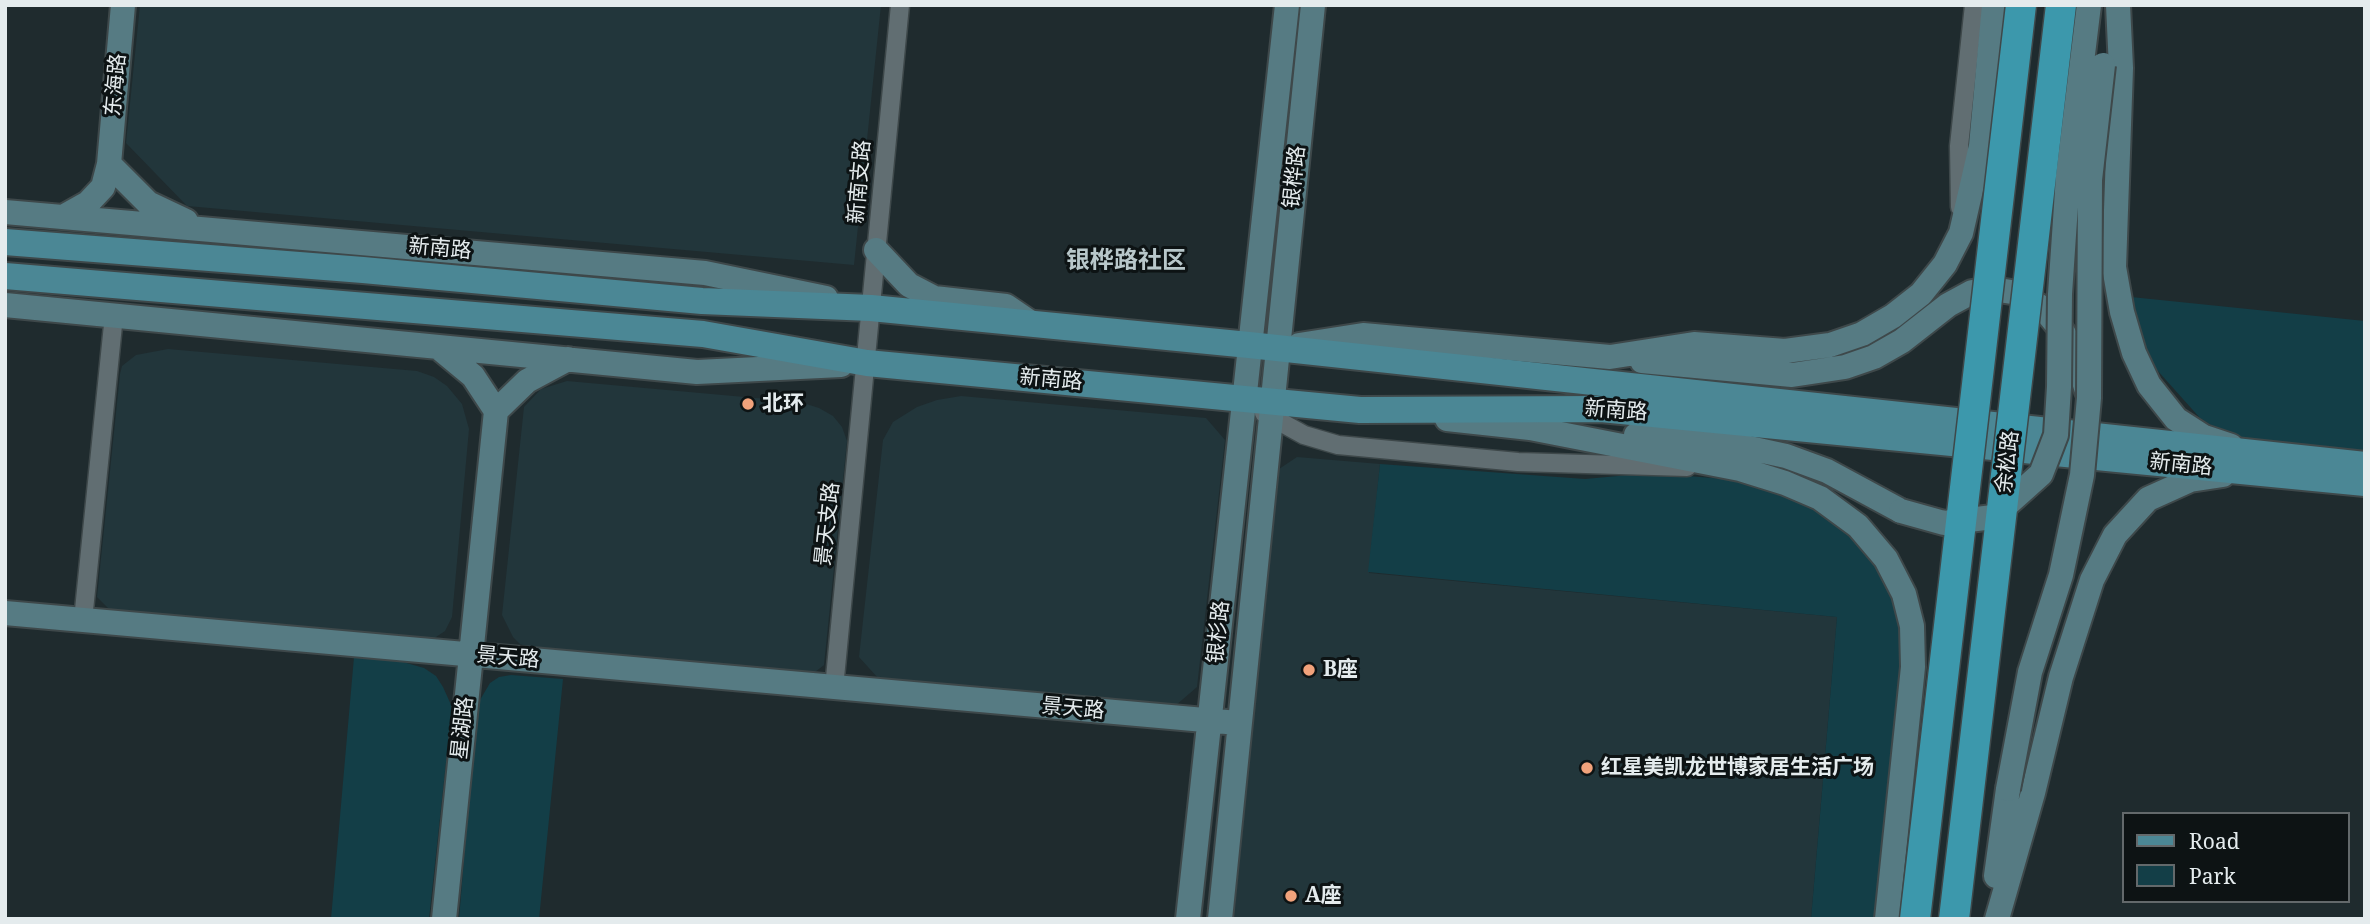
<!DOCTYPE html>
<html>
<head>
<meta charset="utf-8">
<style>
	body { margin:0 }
	#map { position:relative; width:2370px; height:924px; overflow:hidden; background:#1f2b2e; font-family:"Noto Serif",serif }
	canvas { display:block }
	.frame { position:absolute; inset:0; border:7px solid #e4ebed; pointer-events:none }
	.legend { position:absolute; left:2122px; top:812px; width:228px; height:91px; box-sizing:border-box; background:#0d1314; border:2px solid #63696b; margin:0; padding:9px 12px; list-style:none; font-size:21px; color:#e4ebed }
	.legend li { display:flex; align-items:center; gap:14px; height:35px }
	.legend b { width:35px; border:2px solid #63696b }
</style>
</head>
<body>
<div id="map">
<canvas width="2370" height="924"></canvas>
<div class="frame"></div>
<ul class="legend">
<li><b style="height:9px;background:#4b8795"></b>Road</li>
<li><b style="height:19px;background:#133e47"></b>Park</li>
</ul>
</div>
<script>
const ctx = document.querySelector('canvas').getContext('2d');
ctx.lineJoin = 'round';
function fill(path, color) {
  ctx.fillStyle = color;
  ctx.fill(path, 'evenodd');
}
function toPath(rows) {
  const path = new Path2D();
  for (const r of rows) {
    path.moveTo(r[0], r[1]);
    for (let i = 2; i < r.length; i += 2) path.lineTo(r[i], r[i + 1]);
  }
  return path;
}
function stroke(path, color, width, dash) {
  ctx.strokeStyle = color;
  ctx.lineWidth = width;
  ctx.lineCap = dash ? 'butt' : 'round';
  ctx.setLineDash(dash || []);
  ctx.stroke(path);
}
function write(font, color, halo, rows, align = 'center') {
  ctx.font = font + ' "Noto Serif","Noto Sans SC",serif';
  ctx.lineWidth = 6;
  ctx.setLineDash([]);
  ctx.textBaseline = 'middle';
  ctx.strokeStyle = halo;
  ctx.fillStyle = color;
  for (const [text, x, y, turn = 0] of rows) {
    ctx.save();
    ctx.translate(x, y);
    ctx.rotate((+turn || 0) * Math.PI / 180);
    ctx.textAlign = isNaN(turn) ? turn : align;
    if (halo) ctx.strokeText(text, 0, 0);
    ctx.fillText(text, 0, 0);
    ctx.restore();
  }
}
const built = toPath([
	[140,5,881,5,854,265,187,206,126,143],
	[168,349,417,371,434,377,447,386,462,404,469,429,452,617,445,631,430,641,113,613,97,597,120,374,122,366,136,355],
	[567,381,800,402,819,408,833,416,842,427,847,441,824,665,810,676,536,651,520,644,513,637,502,615,524,407,541,389],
	[961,396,1206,418,1225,440,1197,687,1175,706,878,678,859,657,883,440,893,422,917,407,937,400],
	[1297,457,1380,464,1369,573,1837,617,1811,919,1234,919,1276,471]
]);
const green = toPath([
	[2131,297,2365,321,2365,453,2232,438,2200,418,2157,370,2143,341],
	[1380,464,1585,479,1651,473,1737,480,1782,492,1822,511,1853,537,1879,567,1905,627,1877,919,1811,919,1837,617,1368,572],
	[354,657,403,662,424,668,436,676,443,687,452,707,429,919,331,919],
	[511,675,563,679,539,919,459,919,477,705,490,683,499,677]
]);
const street = toPath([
	[1960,207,1959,146,1974,5],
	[1264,413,1304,435,1338,445,1518,462,1687,467],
	[83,620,114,315],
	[834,688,900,5]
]);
const secondary = toPath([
	[2118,5,2121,68,2114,267,2122,312,2134,353,2149,385,2176,419,2204,437,2231,446],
	[109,164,148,203,186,221],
	[5,212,705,273,826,298],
	[63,217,88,203,103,187,109,164,123,5],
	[876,250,909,285,934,298,1006,306,1031,323],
	[5,305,697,372,841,365],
	[1299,345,1363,335,1610,357,1694,344,1785,351,1830,345,1862,334,1893,316,1921,294,1945,264,1961,233,1981,146,1994,5],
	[438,347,473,376,496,411],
	[1642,361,1792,375,1845,367,1874,357,1902,341,1948,305,1972,292,1992,289,2018,293,2044,309,2063,332,2077,359,2087,391],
	[496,411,527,381,568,359],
	[1447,419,1530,428,1740,469,1785,483,1820,498,1858,526,1886,559,1904,594,1912,626,1913,667,1887,919],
	[1636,435,1690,438,1740,446,1786,456,1827,471,1901,511],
	[5,613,1238,723],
	[1996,876,2008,789],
	[444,919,496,411],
	[1188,919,1287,5],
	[1220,919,1313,5],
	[1997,919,2033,793,2061,677,2092,580,2115,535,2148,499,2190,480,2223,475]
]);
const primary = toPath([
	[5,242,363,270,702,301,871,308,1249,345,2365,465],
	[5,276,703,334,867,363,1360,410,1601,409,2365,483]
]);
const secondaryBridge = toPath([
	[1901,511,1944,523,1993,517,2041,474,2056,435,2059,387,2060,294,2068,176,2089,5],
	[2008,789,2030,672,2061,575,2082,475,2089,398,2090,180,2103,65]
]);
const highwayBridge = toPath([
	[1915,919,2021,5],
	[1954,919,2061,5]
]);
const markers = [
	[748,404,7,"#f1a27b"],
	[1309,670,7,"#f1a27b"],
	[1587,768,7,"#f1a27b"],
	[1291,896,7,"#f1a27b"]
];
const streetNames = [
	["东海路",116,85,-85],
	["银桦路",1295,177,-84],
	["新南支路",860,182,-85],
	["新南路",440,249,5],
	["新南路",1051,380,5],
	["新南路",1616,411,4],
	["余松路",2008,462,-83],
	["新南路",2181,465,6],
	["景天支路",828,524,-84],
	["银杉路",1219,632,-84],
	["景天路",508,658,5],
	["景天路",1073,709,5],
	["星湖路",463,728,-84]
];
const poiNames = [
	["北环",762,404],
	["B座",1323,670],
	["红星美凯龙世博家居生活广场",1601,768],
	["A座",1305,896]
];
const quarterNames = [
	["银桦路社区",1126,261]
];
fill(built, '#22363b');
fill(green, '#133e47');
stroke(street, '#3e484a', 21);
stroke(secondary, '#3e484a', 28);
stroke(primary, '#3e484a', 30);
stroke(street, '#616e72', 18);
stroke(secondary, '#567b83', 24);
stroke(primary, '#4b8795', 26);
stroke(secondaryBridge, '#3e484a', 28, []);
stroke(highwayBridge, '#3e484a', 33, []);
stroke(secondaryBridge, '#567b83', 24);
stroke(highwayBridge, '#3c98ac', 30);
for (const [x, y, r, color] of markers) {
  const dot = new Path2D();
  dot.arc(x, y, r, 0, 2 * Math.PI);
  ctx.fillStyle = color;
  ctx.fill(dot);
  stroke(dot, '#0d1314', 2.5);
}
write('21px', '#e4ebed', '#0d1314', streetNames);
write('bold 21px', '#e4ebed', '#0d1314', poiNames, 'left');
write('bold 24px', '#b8c7ca', '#0d1314', quarterNames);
</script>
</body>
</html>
